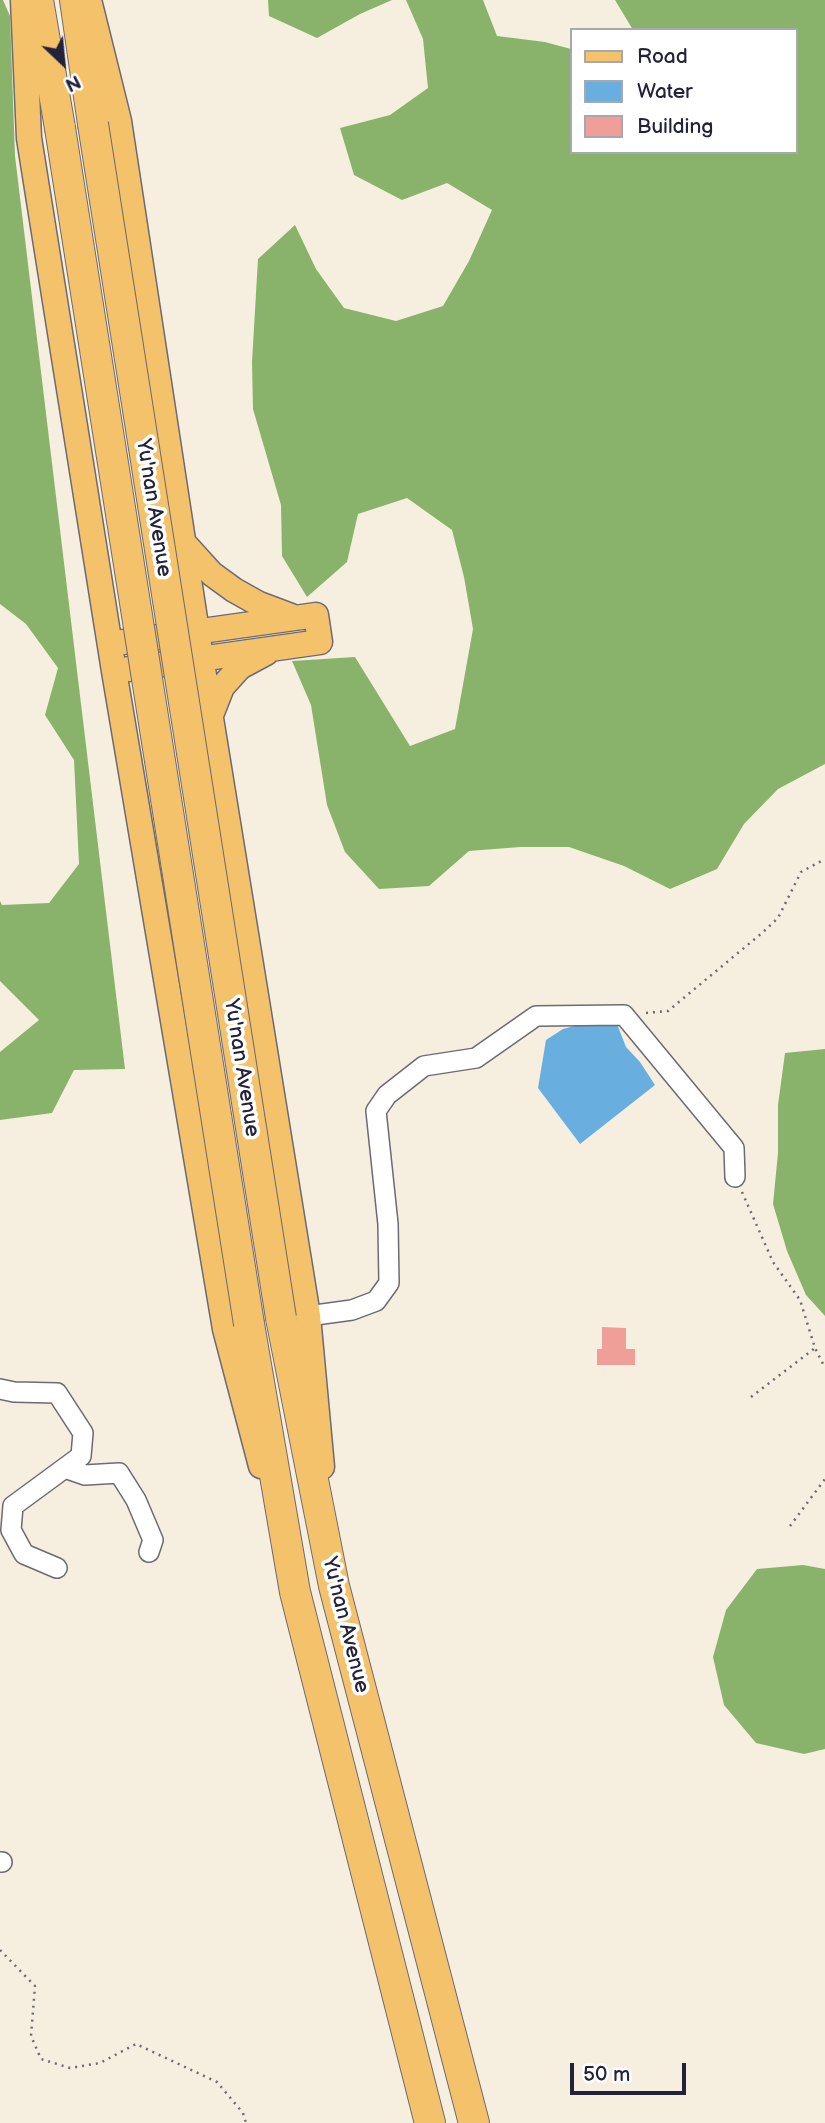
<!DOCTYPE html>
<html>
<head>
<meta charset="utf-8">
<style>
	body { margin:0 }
	#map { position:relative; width:825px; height:2123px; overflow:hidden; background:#f6efdf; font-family:"Balsamiq Sans",sans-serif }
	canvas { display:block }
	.legend { position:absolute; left:570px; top:28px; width:228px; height:126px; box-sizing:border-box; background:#fff; border:2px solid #a7a7b1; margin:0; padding:9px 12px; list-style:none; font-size:21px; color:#22223b }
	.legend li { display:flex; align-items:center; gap:14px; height:35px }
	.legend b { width:35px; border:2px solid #a7a7b1 }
	.north { position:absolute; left:28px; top:28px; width:70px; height:70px; -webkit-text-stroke:5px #fff; paint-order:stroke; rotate:154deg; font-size:19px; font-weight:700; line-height:28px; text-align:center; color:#22223b }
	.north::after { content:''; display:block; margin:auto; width:24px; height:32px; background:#22223b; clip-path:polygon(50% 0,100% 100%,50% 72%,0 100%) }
	.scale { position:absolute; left:570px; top:2063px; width:116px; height:32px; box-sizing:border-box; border:4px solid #22223b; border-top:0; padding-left:9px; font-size:21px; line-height:24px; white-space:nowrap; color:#22223b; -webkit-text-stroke:5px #fff; paint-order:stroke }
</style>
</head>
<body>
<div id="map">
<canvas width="825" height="2123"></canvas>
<ul class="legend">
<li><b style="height:9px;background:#f4c26a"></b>Road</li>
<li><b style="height:19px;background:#68aede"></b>Water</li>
<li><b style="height:19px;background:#ef9f98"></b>Building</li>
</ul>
<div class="north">N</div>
<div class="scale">50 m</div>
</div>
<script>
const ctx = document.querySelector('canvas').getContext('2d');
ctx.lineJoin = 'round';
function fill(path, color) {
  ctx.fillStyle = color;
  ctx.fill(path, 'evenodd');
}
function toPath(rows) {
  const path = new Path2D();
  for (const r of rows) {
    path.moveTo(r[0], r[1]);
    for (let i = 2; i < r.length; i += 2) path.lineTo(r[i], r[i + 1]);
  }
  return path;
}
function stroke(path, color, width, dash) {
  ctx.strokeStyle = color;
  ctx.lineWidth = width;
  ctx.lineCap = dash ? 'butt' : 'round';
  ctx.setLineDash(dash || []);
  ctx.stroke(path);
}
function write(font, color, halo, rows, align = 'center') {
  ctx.font = font + ' "Balsamiq Sans",sans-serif';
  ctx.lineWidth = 7;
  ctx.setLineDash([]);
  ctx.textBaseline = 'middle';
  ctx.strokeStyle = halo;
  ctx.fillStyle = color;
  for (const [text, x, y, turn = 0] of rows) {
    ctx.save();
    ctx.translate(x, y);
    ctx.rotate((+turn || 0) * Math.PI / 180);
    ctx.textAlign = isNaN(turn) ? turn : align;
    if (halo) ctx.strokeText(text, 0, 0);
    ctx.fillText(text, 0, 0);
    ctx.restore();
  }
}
const forest = toPath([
	[0,0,3,0,10,16,15,156,125,1069,74,1070,52,1113,0,1120,0,1052,39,1020,0,981,0,901,2,905,49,903,79,864,74,760,45,715,58,668,26,624,0,604],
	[268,0,392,0,360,14,317,38,269,16],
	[406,0,483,0,497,36,545,42,571,49,571,152,795,152,795,30,633,30,615,0,825,0,825,764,778,789,744,824,717,869,670,889,624,866,569,847,520,847,469,851,429,886,379,889,345,852,327,805,311,705,292,661,355,657,410,746,455,729,473,629,464,577,452,530,407,498,358,514,347,562,307,597,282,556,281,505,253,409,252,362,258,259,295,225,316,269,344,308,396,321,443,306,469,261,492,210,447,183,402,200,354,175,340,128,390,115,428,88,423,39],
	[825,1049,825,1316,806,1295,787,1251,773,1204,778,1153,778,1105,785,1053],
	[803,1565,825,1569,825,1749,804,1754,756,1743,724,1705,713,1657,726,1610,757,1569]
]);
const water = toPath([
	[604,1018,617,1024,626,1047,640,1062,655,1085,580,1144,538,1088,546,1040,563,1029]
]);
const building = toPath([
	[602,1327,626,1328,626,1349,635,1349,635,1365,597,1365,597,1349,602,1349]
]);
const path = toPath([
	[646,1013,668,1011,762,933,778,918,801,872,825,859],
	[742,1192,773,1262,800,1300,815,1348,825,1368],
	[751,1397,815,1348],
	[790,1526,825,1479],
	[0,1950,35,1986,31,2036,41,2059,70,2068,100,2063,136,2044,217,2082,243,2113,246,2123]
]);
const minor = toPath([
	[308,1316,352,1310,376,1301,389,1283,388,1224,376,1111,387,1095,424,1066,476,1058,536,1016,624,1015,734,1148,735,1177],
	[0,1389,14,1392,57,1393,83,1433,81,1456,13,1506,11,1530,24,1554,57,1568],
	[65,1468,85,1475,119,1473,136,1500,153,1540,149,1552],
	[0,1862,2,1862]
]);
const major = toPath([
	[23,0,29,138,114,671,225,1329,261,1466],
	[89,0,119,121,197,632,308,1316,322,1467],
	[183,542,212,574,234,590,259,604,291,616],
	[123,642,316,615,320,642,129,669],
	[211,715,222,687,240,667,266,653]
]);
const highway = toPath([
	[38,0,60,128],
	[75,0,93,124],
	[281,1318,334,1586,474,2123],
	[249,1324,295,1592,430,2123]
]);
const highwayBridge = toPath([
	[93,124,281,1318],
	[60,128,249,1324]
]);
const streetNames = [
	["Yu'nan Avenue",153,508,81],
	["Yu'nan Avenue",241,1068,81],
	["Yu'nan Avenue",345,1625,76]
];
fill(forest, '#89b36a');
fill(water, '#68aede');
fill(building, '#ef9f98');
stroke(minor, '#6c6a74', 22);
stroke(major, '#6c6a74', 27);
stroke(highway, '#6c6a74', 32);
stroke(path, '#6c6a74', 2.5, [2, 5]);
stroke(minor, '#fff', 19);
stroke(major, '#f4c26a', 24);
stroke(highway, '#f4c26a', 30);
stroke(highwayBridge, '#6c6a74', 32, []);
stroke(highwayBridge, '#f4c26a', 30);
write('21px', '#22223b', '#fff', streetNames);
</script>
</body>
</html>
